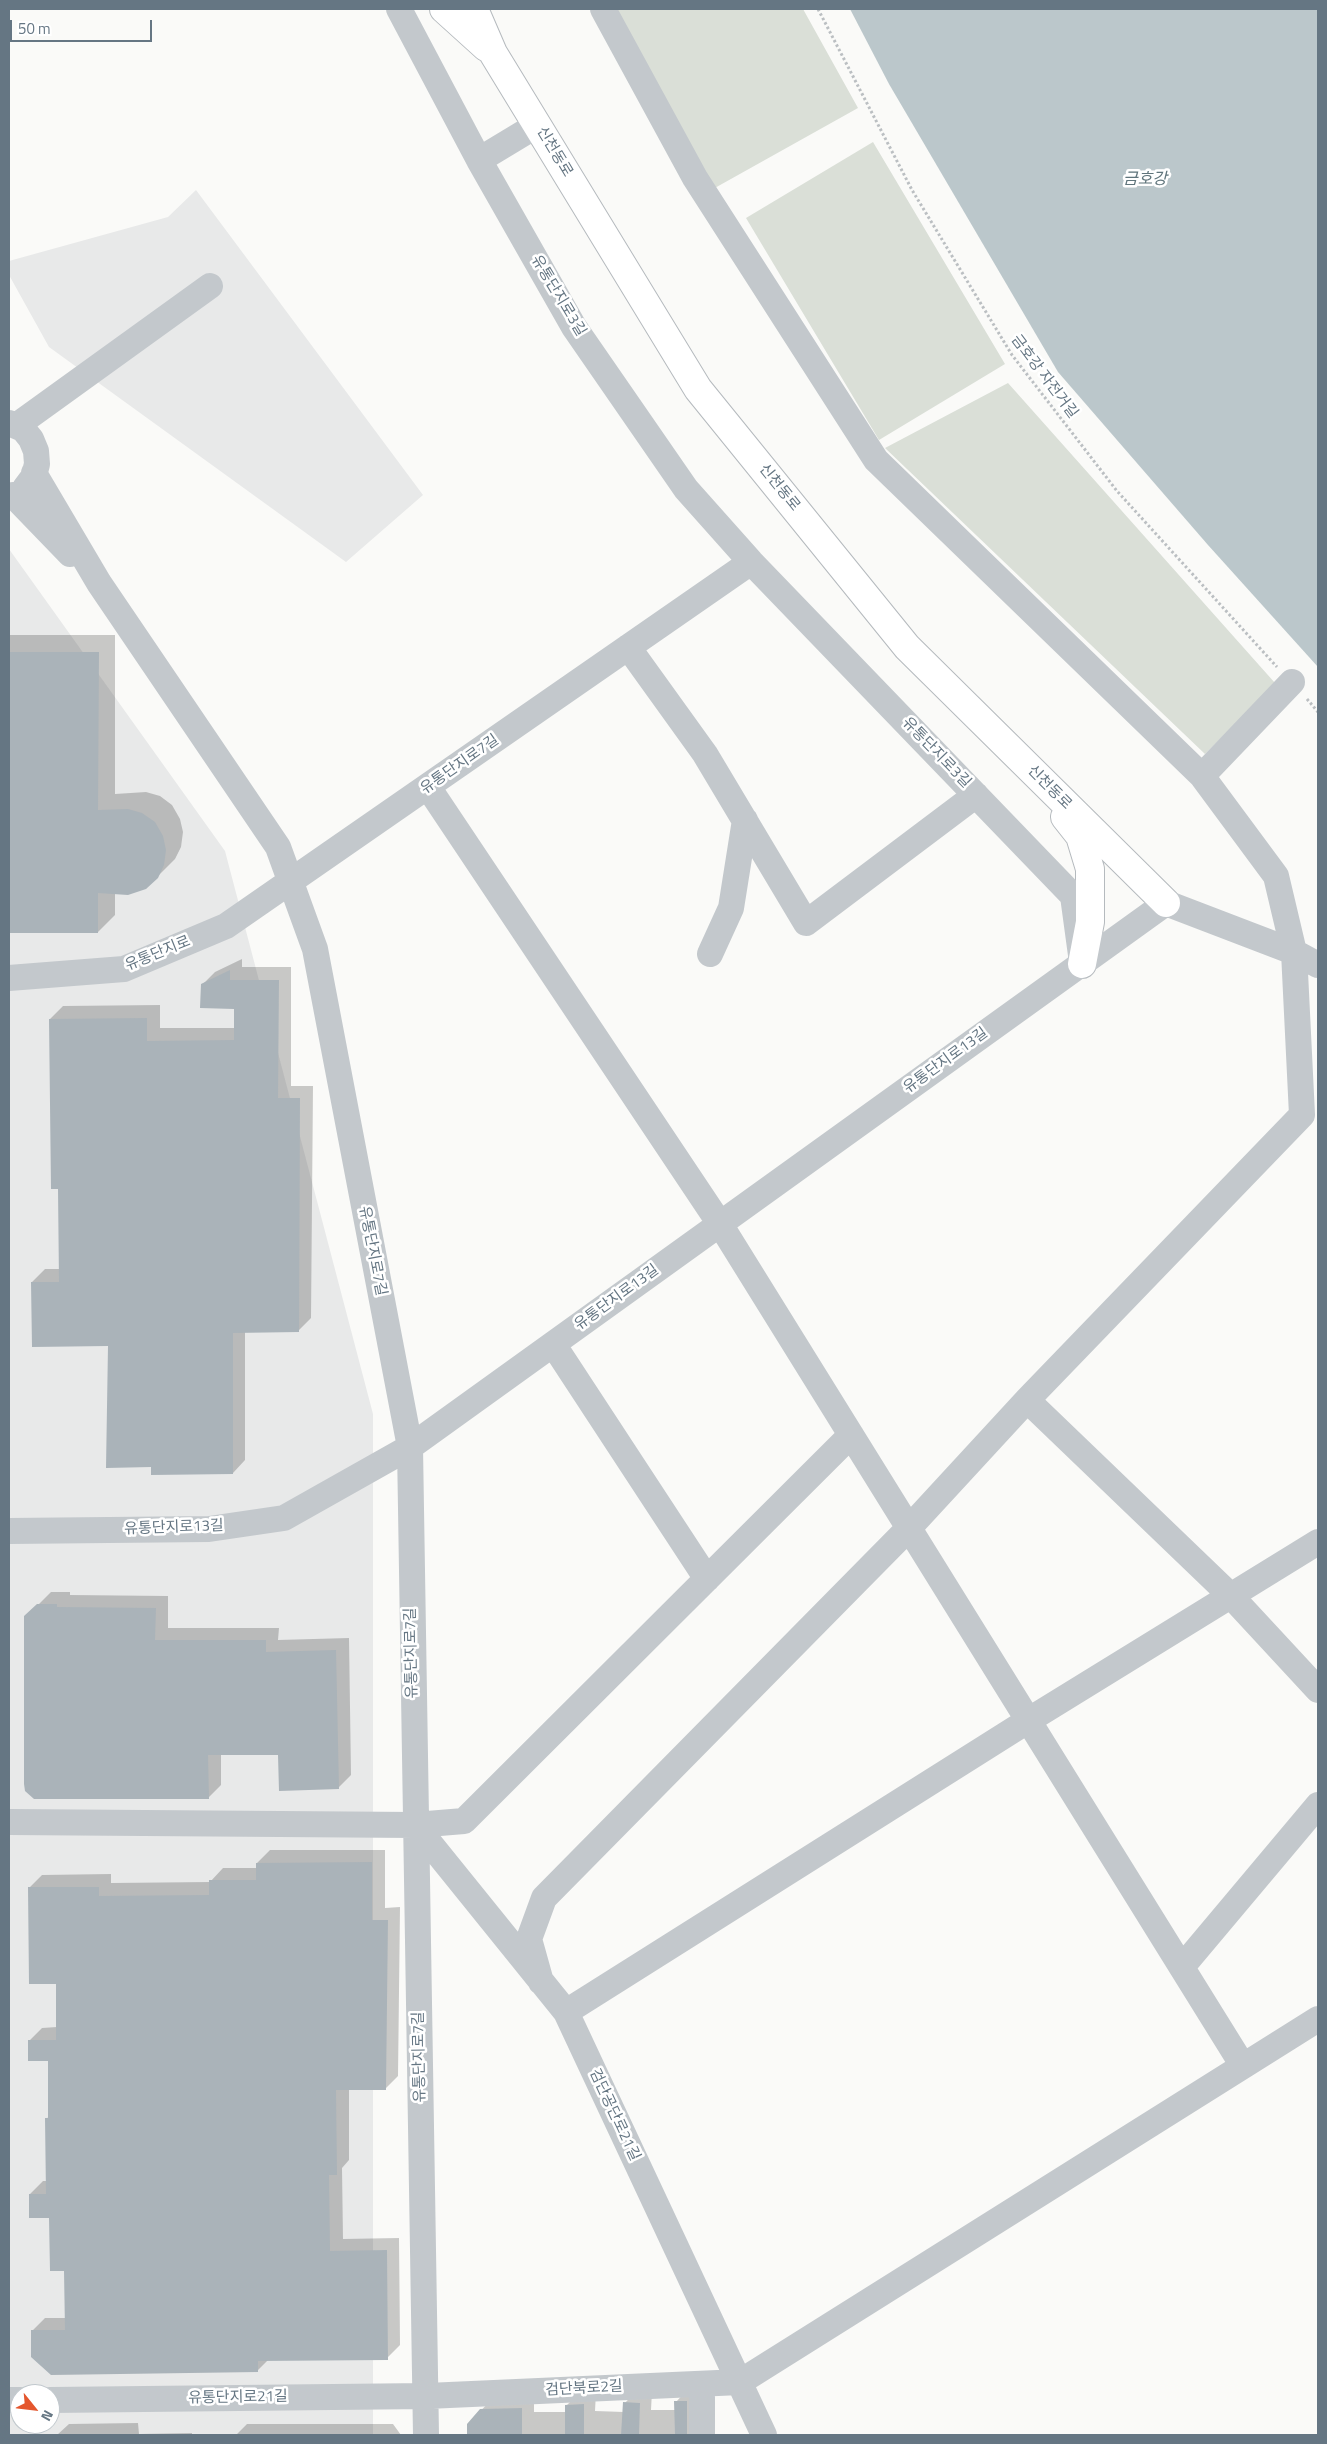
<!DOCTYPE html>
<html>
<head>
<meta charset="utf-8">
<style>
	body { margin:0 }
	#map { position:relative; width:1327px; height:2444px; overflow:hidden; background:#fafaf8; font-family:"Titillium Web",sans-serif }
	canvas { display:block }
	.frame { position:absolute; inset:0; border:10px solid #657683; pointer-events:none }
	.north { position:absolute; left:10px; top:2384px; width:50px; height:50px; box-sizing:border-box; background:#fff; border:1px solid #c1c8cd; border-radius:50%; rotate:119deg; font-size:14px; font-weight:700; line-height:20px; text-align:center; color:#657683 }
	.north::after { content:''; display:block; margin:auto; width:18px; height:22px; background:#e4572e; clip-path:polygon(50% 0,100% 100%,50% 72%,0 100%) }
	.scale { position:absolute; left:10px; top:20px; width:142px; height:22px; box-sizing:border-box; border:2px solid #657683; border-top:0; padding-left:6px; font-size:15px; line-height:18px; white-space:nowrap; color:#657683; -webkit-text-stroke:4px #fff; paint-order:stroke }
</style>
</head>
<body>
<div id="map">
<canvas width="1327" height="2444"></canvas>
<div class="frame"></div>
<div class="north">N</div>
<div class="scale">50 m</div>
</div>
<script>
const ctx = document.querySelector('canvas').getContext('2d');
ctx.lineJoin = 'round';
function fill(path, color) {
  ctx.fillStyle = color;
  ctx.fill(path, 'evenodd');
}
function toPath(rows) {
  const path = new Path2D();
  for (const r of rows) {
    path.moveTo(r[0], r[1]);
    for (let i = 2; i < r.length; i += 2) path.lineTo(r[i], r[i + 1]);
  }
  return path;
}
function stroke(path, color, width, dash) {
  ctx.strokeStyle = color;
  ctx.lineWidth = width;
  ctx.lineCap = dash ? 'butt' : 'round';
  ctx.setLineDash(dash || []);
  ctx.stroke(path);
}
function write(font, color, halo, rows, align = 'center') {
  ctx.font = font + ' "Titillium Web","Noto Sans KR",sans-serif';
  ctx.lineWidth = 5;
  ctx.setLineDash([]);
  ctx.textBaseline = 'middle';
  ctx.strokeStyle = halo;
  ctx.fillStyle = color;
  for (const [text, x, y, turn = 0] of rows) {
    ctx.save();
    ctx.translate(x, y);
    ctx.rotate((+turn || 0) * Math.PI / 180);
    ctx.textAlign = isNaN(turn) ? turn : align;
    if (halo) ctx.strokeText(text, 0, 0);
    ctx.fillText(text, 0, 0);
    ctx.restore();
  }
}
const built = toPath([
	[196,190,423,495,346,562,49,347,9,275,9,261,168,217],
	[9,549,225,851,373,1414,373,2435,9,2435],
	[20,2394,50,2394,50,2424,20,2424]
]);
const green = toPath([
	[614,9,803,9,858,108,713,189],
	[873,142,1005,364,879,440,746,218],
	[1008,383,1275,683,1205,754,885,448]
]);
const water = toPath([
	[850,9,1318,9,1318,667,1208,545,1058,372,889,84]
]);
const shadow = toPath([
	[9,635,115,635,115,794,146,792,160,796,172,805,180,819,183,832,181,847,175,859,146,888,115,893,115,915,98,932,9,932],
	[242,959,242,967,291,967,291,1086,313,1086,311,1318,298,1331,245,1331,245,1460,233,1473,153,1466,109,1345,32,1282,45,1269,60,1269,59,1187,50,1019,63,1006,160,1005,160,1028,235,1028,235,1008,202,985,215,972],
	[51,1592,70,1592,70,1595,168,1596,168,1628,279,1628,278,1640,349,1638,351,1775,338,1788,280,1754,221,1754,221,1785,208,1798,26,1617],
	[270,1850,385,1850,385,1908,400,1907,398,2076,385,2089,349,2089,349,2160,342,2168,343,2239,399,2238,400,2345,387,2358,268,2360,257,2371,32,2331,45,2318,66,2318,65,2270,50,2217,30,2194,43,2181,47,2181,46,2119,50,2116,49,2060,30,2040,42,2028,57,2027,57,1983,29,1888,42,1875,111,1874,111,1883,210,1882,223,1868,257,1868,257,1863],
	[688,2389,705,2435,469,2435,468,2424,494,2397,534,2396,534,2412,566,2412,567,2405,579,2393,596,2392,595,2411,624,2412,625,2403,637,2390,652,2391,651,2410,676,2410,676,2402],
	[138,2423,139,2434,192,2433,192,2435,57,2435,69,2424],
	[247,2424,393,2424,401,2435,236,2435]
]);
const building = toPath([
	[9,652,99,652,98,810,128,809,142,813,155,822,163,836,166,850,164,865,158,878,146,889,128,895,98,893,98,933,9,933],
	[230,970,230,980,279,980,278,1098,300,1098,299,1332,233,1333,233,1474,151,1475,151,1467,106,1468,108,1346,32,1347,31,1282,59,1282,58,1189,51,1189,49,1019,147,1018,147,1041,234,1040,234,1009,200,1008,201,984],
	[37,1604,57,1604,57,1607,156,1608,155,1640,266,1640,266,1652,336,1650,339,1789,279,1791,278,1755,208,1755,209,1799,34,1799,25,1791,24,1784,24,1616],
	[372,1862,372,1920,388,1920,386,2090,336,2090,337,2175,329,2175,330,2251,387,2250,388,2360,258,2361,258,2372,51,2375,31,2357,31,2330,65,2330,64,2271,50,2271,49,2218,29,2218,29,2194,46,2194,45,2118,48,2118,48,2061,28,2061,28,2040,56,2040,56,1984,29,1984,28,1887,99,1887,99,1896,209,1895,209,1880,256,1880,256,1863],
	[674,2401,687,2401,687,2435,675,2435],
	[623,2402,640,2403,639,2435,621,2435],
	[584,2404,584,2435,565,2435,565,2405],
	[522,2408,522,2435,467,2435,467,2424,480,2409]
]);
const path = toPath([
	[818,9,912,190,1012,355,1117,491,1277,667],
	[1307,699,1318,712]
]);
const minor = toPath([
	[399,9,479,160,574,327,686,489,751,562,1073,896,1081,955],
	[603,9,695,178,876,460,1202,776],
	[479,160,537,125],
	[9,423,23,429,31,439,36,451,37,464,34,476,25,488],
	[16,426,210,286],
	[34,473,99,583,278,847,315,949,410,1447,426,2435],
	[13,495,70,554],
	[628,647,705,754,806,923,976,795],
	[428,787,720,1224,1243,2066],
	[710,954,731,908,745,820],
	[9,978,124,969,226,926,751,562],
	[553,1344,707,1579],
	[1027,1400,1231,1596,1318,1690],
	[9,1531,209,1529,284,1518,410,1447,1166,903,1294,952,1318,965],
	[9,1822,415,1825,464,1821,851,1435],
	[415,1825,566,2012,764,2435],
	[1182,1967,1318,1805],
	[541,1982,529,1939,544,1898,909,1528,1027,1400,1302,1115,1294,952,1276,876,1202,776,1292,682],
	[566,2012,1029,1720,1318,1542],
	[702,2384,702,2435],
	[9,2400,20,2400],
	[50,2400,427,2396,740,2382,1318,2019]
]);
const major = toPath([
	[444,9,486,47],
	[474,9,493,53,698,389,907,647,1166,903],
	[1065,817,1080,836,1090,869,1090,922,1082,964]
]);
const streetNames = [
	["신천동로",554,152,59],
	["유통단지로3길",558,296,59],
	["금호강 자전거길",1044,377,53],
	["신천동로",779,488,51],
	["유통단지로3길",936,753,46],
	["유통단지로7길",460,765,-35],
	["신천동로",1049,788,45],
	["유통단지로",158,954,-22],
	["유통단지로13길",946,1061,-36],
	["유통단지로7길",372,1251,79],
	["유통단지로13길",617,1298,-36],
	["유통단지로13길",174,1528,-2],
	["유통단지로7길",412,1653,-91],
	["유통단지로7길",420,2057,-91],
	["검단공단로21길",614,2115,65],
	["검단북로2길",584,2389,-3],
	["유통단지로21길",238,2398,-1]
];
const waterNames = [
	["금호강",1145,180]
];
fill(built, '#e8e9e9');
fill(green, '#dadfd7');
fill(water, '#bbc7cb');
fill(shadow, '#0003');
fill(building, '#aab3b9');
stroke(major, '#b5babe', 30);
stroke(path, '#bbbfc2', 3, [2.5, 2.5]);
stroke(minor, '#c3c8cc', 26);
stroke(major, '#fff', 28);
write('15px', '#657683', '#fff', streetNames);
write('italic 16px', '#60757c', '#fff', waterNames);
</script>
</body>
</html>
